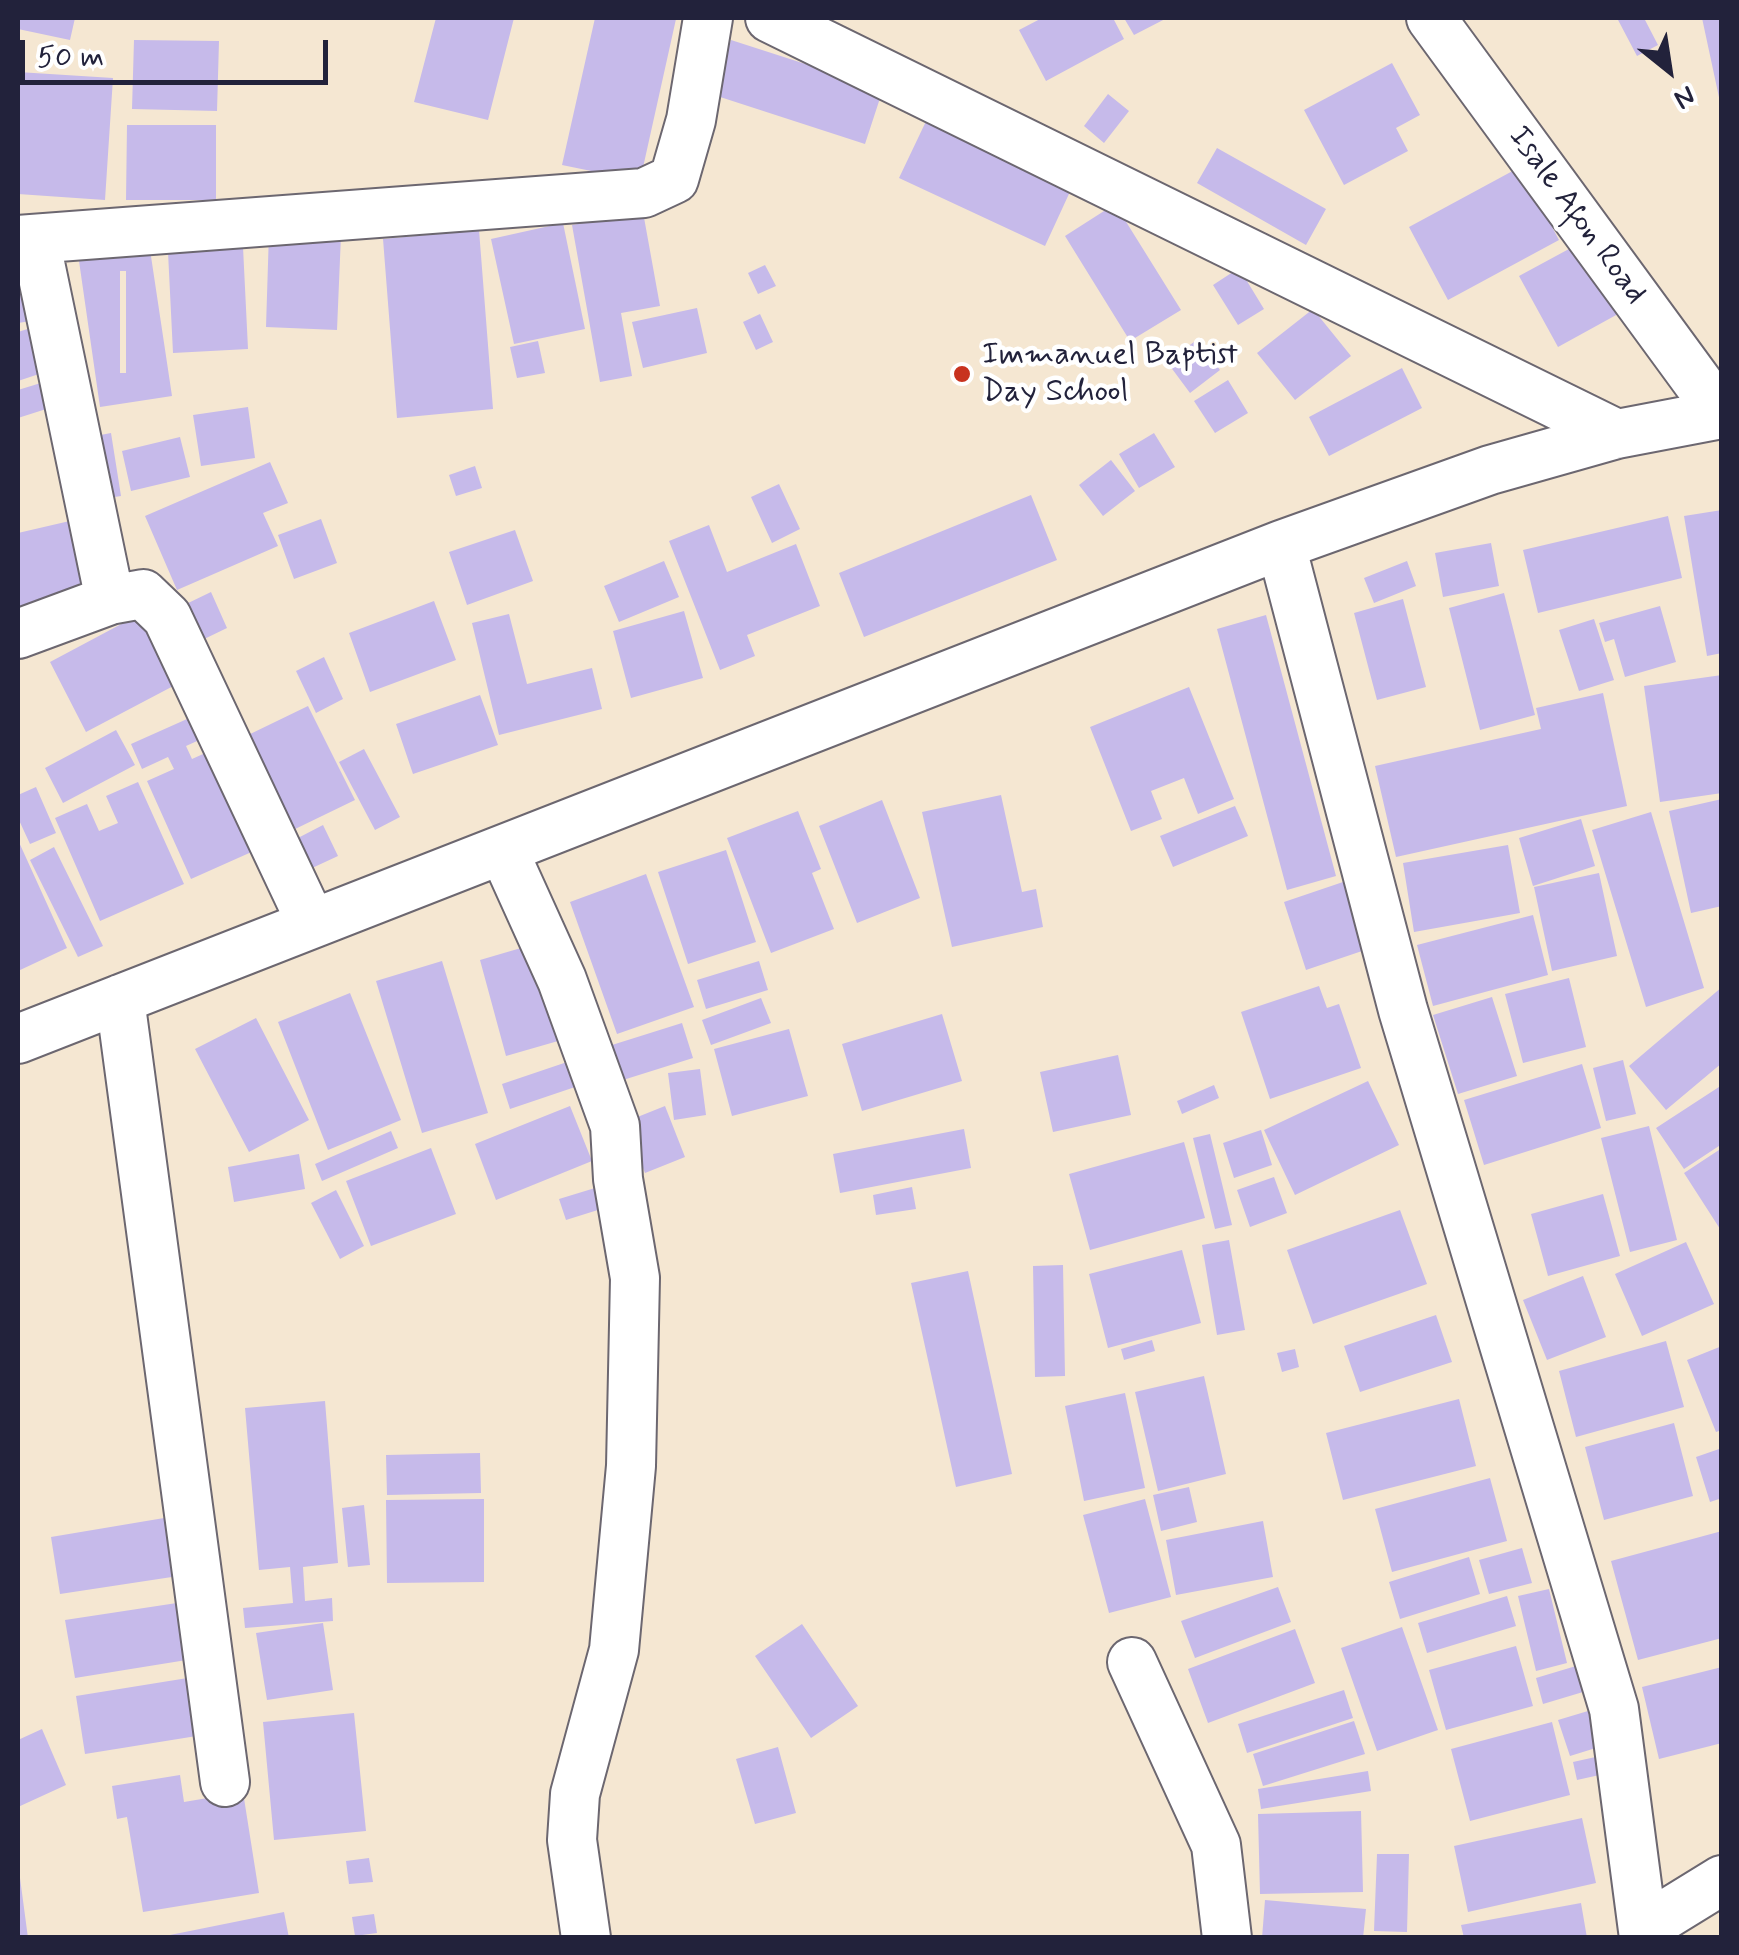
<!DOCTYPE html>
<html>
<head>
<meta charset="utf-8">
<style>
	body { margin:0 }
	#map { position:relative; width:1739px; height:1955px; overflow:hidden; background:#f5e7d2; font-family:Mynerve,sans-serif }
	canvas { display:block }
	.frame { position:absolute; inset:0; border:20px solid #22223b; pointer-events:none }
	.north { position:absolute; left:1619px; top:20px; width:100px; height:100px; -webkit-text-stroke:8px #fff; paint-order:stroke; rotate:150deg; font-size:28px; font-weight:700; line-height:40px; text-align:center; color:#22223b }
	.north::after { content:''; display:block; margin:auto; width:35px; height:45px; background:#22223b; clip-path:polygon(50% 0,100% 100%,50% 72%,0 100%) }
	.scale { position:absolute; left:20px; top:40px; width:308px; height:45px; box-sizing:border-box; border:5px solid #22223b; border-top:0; padding-left:12px; font-size:30px; line-height:35px; white-space:nowrap; color:#22223b; -webkit-text-stroke:8px #fff; paint-order:stroke }
</style>
</head>
<body>
<div id="map">
<canvas width="1739" height="1955"></canvas>
<div class="frame"></div>
<div class="north">N</div>
<div class="scale">50 m</div>
</div>
<script>
const ctx = document.querySelector('canvas').getContext('2d');
ctx.lineJoin = 'round';
function fill(path, color) {
  ctx.fillStyle = color;
  ctx.fill(path, 'evenodd');
}
function toPath(rows) {
  const path = new Path2D();
  for (const r of rows) {
    path.moveTo(r[0], r[1]);
    for (let i = 2; i < r.length; i += 2) path.lineTo(r[i], r[i + 1]);
  }
  return path;
}
function stroke(path, color, width, dash) {
  ctx.strokeStyle = color;
  ctx.lineWidth = width;
  ctx.lineCap = dash ? 'butt' : 'round';
  ctx.setLineDash(dash || []);
  ctx.stroke(path);
}
function write(font, color, halo, rows, align = 'center') {
  ctx.font = font + ' Mynerve,sans-serif';
  ctx.lineWidth = 9;
  ctx.setLineDash([]);
  ctx.textBaseline = 'middle';
  ctx.strokeStyle = halo;
  ctx.fillStyle = color;
  for (const [text, x, y, turn = 0] of rows) {
    ctx.save();
    ctx.translate(x, y);
    ctx.rotate((+turn || 0) * Math.PI / 180);
    ctx.textAlign = isNaN(turn) ? turn : align;
    if (halo) ctx.strokeText(text, 0, 0);
    ctx.fillText(text, 0, 0);
    ctx.restore();
  }
}
const building = toPath([
	[20,18,75,18,70,40,18,29],
	[436,18,514,18,488,120,414,102],
	[595,18,676,19,640,181,562,165],
	[1042,18,1113,18,1124,39,1046,81,1019,30],
	[1124,18,1167,18,1134,35],
	[1617,18,1644,18,1658,45,1637,56],
	[1702,18,1722,18,1722,102,1720,102],
	[134,40,219,41,217,111,132,109],
	[731,40,883,89,865,144,714,95],
	[1392,63,1420,115,1396,128,1408,151,1344,185,1304,110],
	[18,72,113,78,105,200,18,194],
	[1108,94,1129,111,1104,143,1084,126],
	[929,115,1074,183,1045,246,899,178],
	[127,125,216,125,216,200,126,200],
	[1217,148,1326,209,1306,245,1197,183],
	[1520,167,1559,240,1448,300,1409,227],
	[1115,204,1181,310,1130,341,1065,236],
	[643,212,660,306,621,313,632,376,600,382,572,225],
	[563,223,585,329,514,344,491,239],
	[479,230,493,409,397,418,383,239],
	[269,232,341,235,337,330,266,327],
	[149,243,172,396,100,407,78,254],
	[120,271,126,271,126,373,120,373],
	[1580,243,1618,314,1558,347,1519,276],
	[243,247,248,349,173,353,168,252],
	[18,265,43,319,18,323],
	[765,265,776,286,758,294,748,273],
	[1239,268,1264,309,1238,325,1213,285],
	[697,308,707,353,643,368,632,322],
	[1313,309,1351,356,1295,400,1257,353],
	[760,314,773,342,756,350,743,322],
	[37,326,51,370,18,381,18,332],
	[1198,339,1220,370,1190,393,1167,362],
	[538,341,545,373,517,378,510,347],
	[1402,368,1422,408,1329,456,1309,417],
	[57,378,65,403,18,418,18,390],
	[1228,380,1248,413,1215,433,1194,401],
	[248,407,255,458,201,466,193,415],
	[111,433,121,496,96,500,85,438],
	[1154,433,1175,467,1139,488,1119,454],
	[180,437,190,477,131,491,122,451],
	[1111,460,1135,491,1103,516,1079,485],
	[270,462,288,503,263,513,278,546,177,590,145,516],
	[475,466,482,488,456,496,449,475],
	[779,484,800,529,772,543,751,497],
	[1031,495,1057,560,864,637,839,573],
	[1722,510,1722,653,1707,656,1684,516],
	[1668,516,1682,578,1538,613,1523,550],
	[321,519,337,563,294,579,278,535],
	[74,520,90,593,18,610,18,533],
	[709,525,727,572,796,544,820,606,747,635,755,656,720,670,669,541],
	[515,530,533,581,467,605,449,552],
	[1491,543,1499,586,1443,597,1435,553],
	[664,561,679,597,619,622,604,586],
	[1407,561,1416,586,1374,603,1364,578],
	[211,592,227,628,198,642,182,606],
	[1504,593,1535,715,1480,730,1449,608],
	[1403,599,1426,687,1377,700,1354,613],
	[434,601,456,660,370,692,349,633],
	[1660,606,1676,662,1625,677,1614,639,1605,642,1599,623],
	[684,611,703,678,631,698,613,631],
	[142,613,179,683,86,732,50,662],
	[509,614,527,684,592,668,602,709,499,735,472,623],
	[1266,615,1336,876,1287,890,1217,629],
	[1594,619,1614,680,1579,691,1559,630],
	[324,657,343,699,316,713,296,671],
	[1722,675,1722,793,1660,802,1644,686],
	[1189,687,1234,799,1198,814,1184,778,1151,791,1162,819,1131,831,1090,727],
	[1603,693,1627,806,1396,857,1375,766,1541,729,1536,708],
	[480,695,498,745,413,774,396,724],
	[308,706,355,800,291,831,244,737],
	[196,715,206,737,186,746,192,759,212,750,256,850,191,879,147,781,174,769,168,757,142,769,131,744],
	[116,730,135,765,63,803,45,768],
	[364,749,400,817,375,830,339,762],
	[138,782,184,884,100,921,55,818,87,804,99,831,118,823,106,796],
	[36,787,56,833,30,844,18,818,18,795],
	[1001,795,1022,892,1036,889,1043,927,952,947,922,812],
	[1722,799,1722,906,1691,913,1669,811],
	[882,800,920,898,857,923,819,826],
	[1235,806,1248,836,1173,867,1160,836],
	[798,811,821,869,812,873,834,929,771,953,727,838],
	[1651,812,1704,988,1646,1007,1592,830],
	[1581,819,1595,866,1533,886,1519,838],
	[323,825,338,856,310,869,296,839],
	[18,840,67,948,18,971],
	[1508,845,1520,913,1414,932,1403,863],
	[54,847,103,946,78,957,30,860],
	[726,850,756,942,688,964,658,872],
	[1599,873,1617,956,1552,971,1534,887],
	[646,874,694,1007,617,1034,570,902],
	[1343,882,1365,950,1306,970,1284,902],
	[1533,915,1548,975,1433,1006,1417,945],
	[538,943,565,1039,506,1056,480,960],
	[442,961,488,1113,422,1133,376,981],
	[759,961,768,990,706,1009,697,980],
	[1569,978,1586,1047,1523,1063,1505,994],
	[1319,986,1327,1008,1339,1004,1361,1068,1270,1099,1241,1012],
	[1722,987,1722,1063,1666,1110,1629,1066],
	[350,993,401,1120,328,1150,278,1022],
	[1492,997,1517,1076,1458,1094,1433,1015],
	[761,998,771,1023,711,1045,702,1020],
	[942,1014,962,1081,862,1111,842,1044],
	[256,1018,309,1120,249,1152,195,1049],
	[682,1023,693,1058,623,1080,612,1045],
	[789,1029,808,1096,732,1116,714,1049],
	[1118,1055,1131,1115,1053,1132,1040,1072],
	[573,1060,581,1085,510,1109,502,1084],
	[1623,1060,1636,1114,1606,1121,1593,1068],
	[1582,1064,1601,1128,1484,1165,1464,1100],
	[700,1069,706,1115,674,1120,668,1073],
	[1368,1081,1399,1145,1295,1195,1264,1130],
	[1214,1085,1219,1098,1182,1114,1177,1101],
	[1722,1085,1722,1144,1684,1169,1656,1128],
	[570,1106,592,1161,496,1200,475,1144],
	[665,1106,685,1157,645,1173,625,1122],
	[1649,1126,1677,1240,1630,1252,1601,1138],
	[964,1129,971,1168,840,1193,833,1154],
	[1261,1130,1272,1165,1234,1178,1223,1143],
	[391,1131,398,1148,322,1181,315,1164],
	[1210,1134,1232,1225,1215,1229,1193,1138],
	[1184,1142,1205,1218,1090,1250,1069,1174],
	[431,1148,456,1214,371,1246,346,1181],
	[1722,1148,1722,1232,1684,1173],
	[299,1154,305,1189,234,1202,228,1167],
	[1274,1177,1287,1213,1250,1227,1237,1190],
	[912,1187,916,1209,876,1215,873,1195],
	[595,1188,601,1209,566,1220,559,1199],
	[336,1190,364,1246,340,1259,311,1203],
	[1603,1194,1620,1256,1548,1276,1531,1214],
	[1400,1210,1427,1284,1313,1324,1287,1250],
	[1229,1240,1245,1330,1217,1335,1202,1245],
	[1686,1242,1714,1304,1642,1336,1615,1274],
	[1182,1250,1201,1323,1108,1348,1089,1274],
	[1063,1265,1065,1376,1035,1377,1033,1266],
	[968,1271,1012,1474,956,1487,911,1283],
	[1583,1276,1606,1337,1547,1360,1523,1300],
	[1436,1315,1452,1362,1360,1392,1344,1346],
	[1152,1340,1155,1351,1124,1360,1121,1349],
	[1666,1341,1684,1407,1576,1437,1559,1371],
	[1722,1346,1722,1430,1716,1432,1687,1360],
	[1295,1349,1299,1367,1282,1372,1277,1353],
	[1204,1376,1226,1474,1158,1491,1135,1392],
	[1125,1393,1145,1488,1084,1501,1065,1406],
	[1459,1399,1476,1466,1343,1500,1326,1433],
	[325,1401,338,1563,303,1567,305,1601,332,1598,333,1621,245,1628,243,1608,293,1603,290,1567,259,1570,245,1408],
	[1674,1423,1693,1496,1604,1520,1585,1447],
	[1722,1448,1722,1498,1710,1502,1696,1457],
	[480,1453,481,1493,387,1495,386,1455],
	[1490,1478,1507,1541,1392,1572,1375,1509],
	[1189,1487,1197,1522,1161,1531,1153,1495],
	[484,1499,484,1582,387,1583,386,1500],
	[1145,1499,1171,1597,1109,1613,1083,1515],
	[364,1505,370,1565,348,1567,342,1508],
	[176,1516,185,1575,60,1594,51,1537],
	[1263,1521,1273,1577,1176,1595,1166,1540],
	[1722,1531,1722,1638,1638,1660,1611,1561],
	[1522,1548,1532,1583,1489,1594,1479,1560],
	[1469,1557,1480,1594,1400,1619,1389,1582],
	[1278,1587,1291,1622,1195,1658,1181,1621],
	[1549,1589,1567,1663,1536,1671,1518,1596],
	[1507,1596,1516,1626,1427,1653,1418,1623],
	[190,1601,199,1658,75,1678,65,1620],
	[323,1623,333,1690,267,1700,256,1633],
	[802,1624,858,1706,811,1738,755,1656],
	[1402,1627,1438,1730,1377,1751,1341,1648],
	[1295,1629,1315,1683,1208,1723,1188,1669],
	[1516,1646,1533,1706,1446,1730,1429,1670],
	[1576,1666,1583,1692,1543,1704,1536,1678],
	[1722,1667,1722,1743,1659,1759,1642,1687],
	[200,1676,209,1734,85,1754,76,1696],
	[1344,1690,1353,1718,1247,1753,1238,1724],
	[1588,1711,1599,1747,1570,1756,1558,1720],
	[354,1713,366,1831,274,1840,263,1722],
	[1354,1721,1365,1754,1263,1786,1253,1754],
	[1552,1722,1570,1795,1470,1821,1451,1749],
	[42,1729,66,1785,18,1807,18,1740],
	[778,1747,796,1813,755,1824,736,1759],
	[1600,1756,1604,1774,1577,1780,1573,1762],
	[1368,1771,1371,1791,1261,1809,1258,1789],
	[180,1775,184,1802,243,1792,259,1893,143,1912,127,1817,117,1819,112,1786],
	[1361,1811,1363,1892,1260,1894,1258,1814],
	[1582,1818,1596,1883,1468,1912,1454,1846],
	[1377,1854,1409,1854,1407,1932,1374,1931],
	[369,1858,373,1882,349,1884,346,1861],
	[18,1878,20,1878,28,1938,18,1938],
	[1265,1900,1366,1909,1363,1938,1262,1938],
	[1581,1903,1587,1938,1464,1938,1461,1925],
	[284,1912,289,1938,165,1938,165,1936],
	[374,1914,377,1933,355,1936,352,1917]
]);
const minor = toPath([
	[770,18,1617,434],
	[1431,18,1721,414],
	[35,239,110,600],
	[18,240,644,193,674,179,691,120,708,18],
	[1281,545,1403,1010,1614,1709,1644,1938],
	[18,634,110,600,143,594,167,617,311,922],
	[504,852,562,980,615,1126,618,1179,635,1278,631,1466,614,1650,575,1794,572,1840,586,1938],
	[120,999,225,1782],
	[18,1039,1281,545,1490,470,1617,434,1722,414],
	[1132,1662,1216,1845,1227,1938],
	[1644,1928,1722,1880]
]);
const markers = [
	[962,374,10,"#c8321e"]
];
const streetNames = [
	["Isale Afon Road",1576,216,54]
];
const poiNames = [
	["Immanuel Baptist",982,356],
	["Day School",982,393]
];
fill(building, '#c6baea');
stroke(minor, '#6c6770', 52);
stroke(minor, '#fff', 48);
for (const [x, y, r, color] of markers) {
  const dot = new Path2D();
  dot.arc(x, y, r, 0, 2 * Math.PI);
  ctx.fillStyle = color;
  ctx.fill(dot);
  stroke(dot, '#fff', 4);
}
write('32px', '#22223b', '#fff', streetNames);
write('32px', '#22223b', '#fff', poiNames, 'left');
</script>
</body>
</html>
